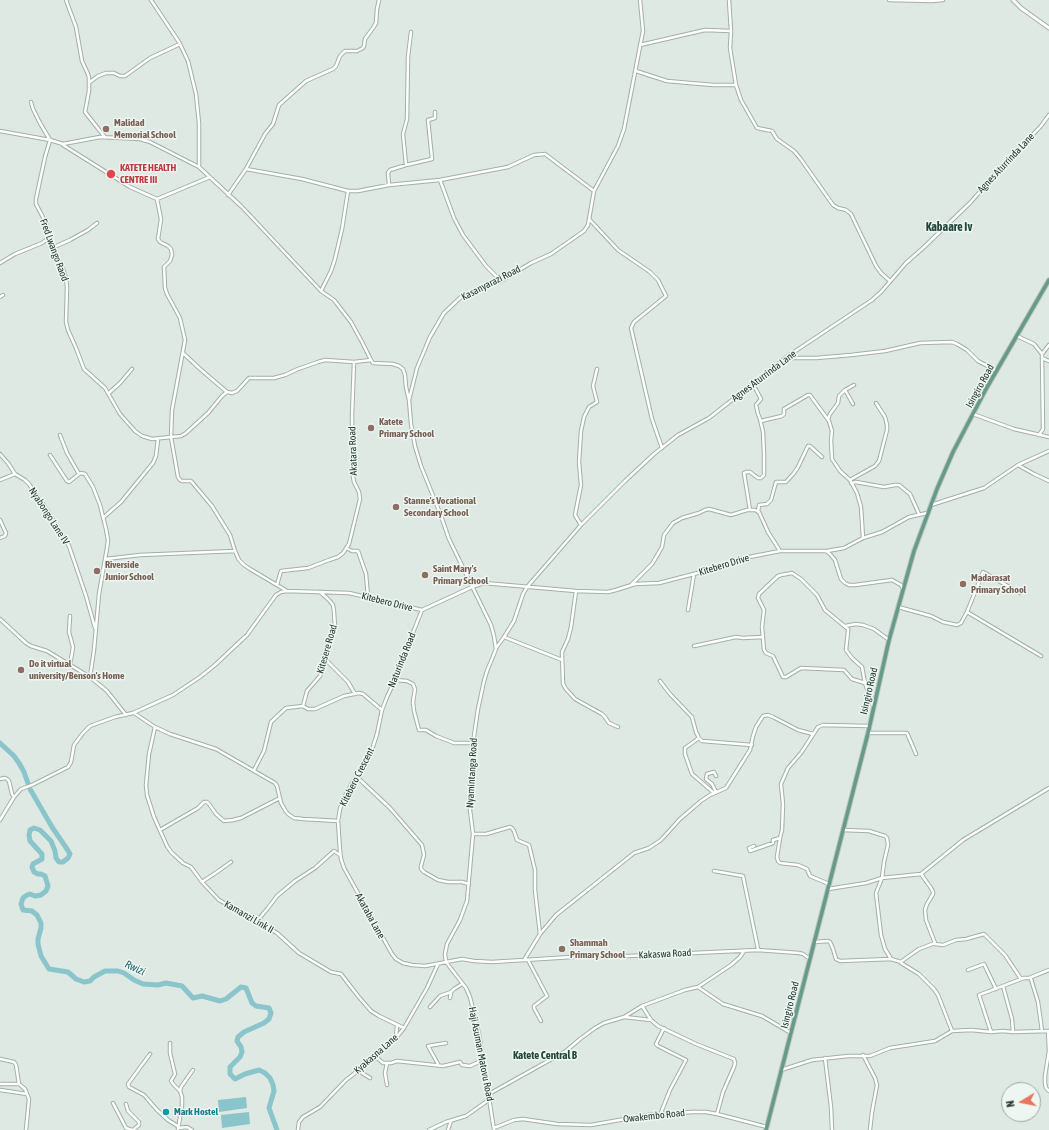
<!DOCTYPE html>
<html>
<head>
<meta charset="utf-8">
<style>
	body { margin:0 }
	#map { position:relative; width:1049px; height:1130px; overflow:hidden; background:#dee9e3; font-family:"Asap Condensed",sans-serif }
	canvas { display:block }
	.north { position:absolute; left:1001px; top:1082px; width:40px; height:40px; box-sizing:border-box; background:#eef6f1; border:1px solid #9caaa3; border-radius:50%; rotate:260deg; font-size:11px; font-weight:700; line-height:16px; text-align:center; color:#21372f }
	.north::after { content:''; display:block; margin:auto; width:14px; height:18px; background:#e8755d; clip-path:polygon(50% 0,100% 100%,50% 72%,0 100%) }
</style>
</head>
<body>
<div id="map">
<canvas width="1049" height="1130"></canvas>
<div class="north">N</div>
</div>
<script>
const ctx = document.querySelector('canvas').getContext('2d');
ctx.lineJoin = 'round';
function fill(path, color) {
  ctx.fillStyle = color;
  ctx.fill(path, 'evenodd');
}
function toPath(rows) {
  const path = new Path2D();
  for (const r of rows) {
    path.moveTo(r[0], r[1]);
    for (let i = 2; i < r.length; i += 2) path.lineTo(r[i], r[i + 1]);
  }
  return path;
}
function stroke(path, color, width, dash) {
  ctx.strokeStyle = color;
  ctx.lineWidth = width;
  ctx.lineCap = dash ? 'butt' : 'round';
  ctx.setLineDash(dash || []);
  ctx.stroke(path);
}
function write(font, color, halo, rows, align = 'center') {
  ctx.font = font + ' "Asap Condensed",sans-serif';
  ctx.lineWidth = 3;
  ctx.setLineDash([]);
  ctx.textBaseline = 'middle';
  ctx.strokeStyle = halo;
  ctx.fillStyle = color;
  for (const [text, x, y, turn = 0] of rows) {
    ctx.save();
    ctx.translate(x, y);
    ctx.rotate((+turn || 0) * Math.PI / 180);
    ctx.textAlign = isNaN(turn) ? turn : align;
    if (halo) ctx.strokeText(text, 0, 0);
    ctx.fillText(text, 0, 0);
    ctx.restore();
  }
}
const water = toPath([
	[246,1097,247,1108,219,1112,218,1100],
	[249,1112,250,1124,222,1128,221,1115]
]);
const river = toPath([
	[0,743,14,756,19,763,24,772,30,789,52,827,67,849,70,854,68,858,63,862,59,862,56,858,55,851,51,841,40,830,34,828,30,830,29,835,30,841,42,854,42,859,33,864,32,867,34,872,38,874,41,874,45,876,48,886,46,891,41,895,35,896,30,894,27,895,23,898,21,904,23,910,32,911,37,915,41,923,41,928,38,939,38,944,41,956,49,969,68,972,76,979,84,982,90,981,94,977,105,971,118,971,124,973,134,980,143,984,158,985,166,983,182,986,193,998,202,996,220,1001,226,999,241,987,246,988,252,1003,256,1006,269,1008,271,1013,269,1019,264,1023,244,1032,238,1037,237,1041,241,1047,242,1052,240,1057,230,1067,230,1074,235,1079,245,1074,259,1070,265,1073,270,1078,273,1085,274,1091,271,1101,269,1108,277,1130]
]);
const minor = toPath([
	[66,0,76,27,82,61,88,74,89,78,89,91,85,112,104,136],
	[151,0,179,42,188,61,196,94,199,123,199,167],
	[729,0,731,31,730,48,736,85,741,100,757,128,772,131,777,139,794,151,800,158,833,205,838,208,846,210,851,214,876,266,881,273,890,281],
	[889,0,932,1,943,0],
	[640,45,705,30,731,31],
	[636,71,667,81,713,85,736,85],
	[90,82,98,76,106,73,114,73,120,76,125,76,150,58,180,44],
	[31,102,33,109,40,123,50,140,45,157,36,199,36,204,46,223,52,248,63,269,66,279,67,287,66,322,68,330,76,348,84,369,105,388,120,414,135,431,142,436,152,439,171,437,178,477,180,480,182,481,191,481,212,506,230,535,235,551,239,560,244,565,250,569,287,591],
	[0,131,50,140,63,144,100,137,140,139,150,142,199,167,242,207,321,291,334,300,351,322,362,342,371,360,373,363,393,364,399,366,403,369,405,375,406,387,409,400],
	[63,145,130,187,157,199,210,177],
	[406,165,403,134,407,119,408,57,411,32],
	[246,169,302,179,348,191],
	[440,180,454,218,463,235,486,266,501,281],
	[389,185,388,173,390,170,406,165,432,159,428,120,435,118,435,112],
	[228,195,246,169,265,134,273,124,279,105,306,81,333,69,336,66,340,56,345,51,357,51,363,48,364,46,365,39,373,28,376,23,377,9,379,0],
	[157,199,161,219,158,239,160,242,168,246,171,249,172,255,170,261,164,267,165,288,167,294,180,318,185,340,172,410,171,437,181,436,186,433,208,413,222,396,227,392,232,393,237,391,249,378,274,378,285,375,298,369,318,362,325,360,354,362,371,360],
	[589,219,618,250,650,272,658,280,666,296,634,322,631,328,652,419,662,448],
	[52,248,70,240,88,230,97,223],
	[0,263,15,254,42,243,49,238],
	[321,291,331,271,335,259,342,229,348,191,358,191,389,185,440,180,508,167,534,155,545,154,594,191],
	[0,297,3,295],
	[1017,336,1034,344,1042,354,1043,429,1039,435],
	[183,353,199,368,227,392],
	[1042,354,1049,345],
	[786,358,816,358,851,355,885,351,920,343,952,342,957,344,967,350,978,361,997,371],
	[1042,358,1049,361],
	[845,390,853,404],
	[109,393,120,383,132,369],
	[973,414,1014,429,1049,437],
	[828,419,830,414,838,403,839,396,845,390,854,385],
	[761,421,782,416,784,414,784,409,808,395,810,395,829,421,832,431,831,440,832,459,840,471,850,480,857,493,861,507,863,538],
	[60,435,67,453,79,474,81,473,85,474,93,487,100,505,106,529,108,540,107,548,99,594,94,650,90,677],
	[0,454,8,463,15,474,25,480,29,484,43,504,69,546,86,596,95,628],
	[50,455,67,481,69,482,79,474],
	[1018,465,1034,474,1049,481],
	[0,480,15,474],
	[850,480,875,466,879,461,887,430,887,425,885,417,876,403],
	[851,483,856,482,884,487,895,485,899,485,910,494,919,514],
	[931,505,984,488,1018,465,1049,451],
	[750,510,744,473,747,472,750,472,758,478,761,478,764,475,764,453,763,432,760,419,758,414,756,405,761,399,753,384],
	[758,512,759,505,767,504,771,500,776,482,786,482,794,473,798,467,808,446,810,446,822,457],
	[104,517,121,502,153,463,156,456,158,439],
	[0,520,6,533,5,536,0,538],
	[581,525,575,515,581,485,579,462,581,431,584,417,589,407,597,402,593,386,597,369],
	[346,548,352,551,358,551,366,574,368,597],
	[827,551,844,548,863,538,882,532,909,517,927,513],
	[106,559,140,555,235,551],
	[632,584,652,564,658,554,662,547,664,535,673,523,682,518,699,513,705,510,709,509,731,515,747,510,755,510,759,512,768,532,780,551],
	[277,585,281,571,308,568,329,560,338,557,343,553,349,544,360,499,359,492,354,482,353,477,352,416,354,362],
	[576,591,571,627,568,639,562,652,563,684,566,689,575,699,602,714,605,717,609,723,618,727],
	[898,607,931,616,943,622,957,625,961,623,967,612,983,572,1020,593],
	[422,610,410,640,395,680,387,697,382,710,377,734,370,756,352,783,343,800,340,809,338,821,340,851,341,859,344,868,392,954,396,959,403,963,412,965,425,966,462,959,474,961,492,962,588,956,629,956,758,950,799,953,803,954,810,959],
	[688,610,694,574],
	[967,612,1041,656],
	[0,619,26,643,31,646,47,651,90,677,107,691,126,715],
	[845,626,856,624,863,625,874,629,889,640],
	[504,637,562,660],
	[694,646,736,637,743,638,762,637],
	[496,648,504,637,514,621,523,594,527,587,581,525,625,481,654,454,678,435,709,418,774,367,785,358,872,300,881,292,906,263,923,248,970,203,999,170,1041,126,1049,115],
	[324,655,328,662,348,682,355,694],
	[70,665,73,647,69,632,70,616],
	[395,680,407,681,413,684,415,689,413,702,414,711,419,730,426,730,436,736,454,743,473,743],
	[660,681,670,694,692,717,696,732,699,738,702,741,752,745],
	[865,683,862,667,852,658,846,650,848,632,848,629,825,610,817,595,801,579,792,573,781,575,778,576,759,594,758,598,764,610,762,627,764,650,766,653,773,656,783,677,786,677,801,668,844,670,852,679,865,683,873,706],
	[303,706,307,691,320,676,323,669,324,655,327,645,335,628,334,612,333,605,329,600,320,592],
	[134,713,155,727,170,734,216,749,275,783,277,786,281,803,285,810,288,814,294,818,303,819,338,821],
	[155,727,149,754,146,785,147,795,154,817,167,846,171,852,183,863,191,867,202,882,219,900,255,920,277,933,299,953,331,972,341,974,358,996,371,1011,379,1016,404,1028],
	[868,733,907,733,916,754],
	[699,738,685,748,685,754,692,774,714,793],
	[254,770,264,751,271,722,286,708,303,706,308,709,315,709,344,696,359,693,363,694,382,710],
	[716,776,714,772,707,774,706,779,712,784,716,792],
	[357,777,390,808,422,845,424,855,421,866,421,869,424,872,438,880,448,882,462,882,469,884],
	[0,779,5,778,7,779,9,781,12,794,14,797],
	[0,820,14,797,21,789,32,785,68,767,71,762,74,745,83,733,90,726,115,717,133,713,173,695,200,677,215,665,247,635,276,595,281,592,287,591,349,593,422,610,472,587,484,583,576,591,608,592,616,590,635,584,659,583,717,568,739,559,780,551,826,551,830,554,835,560,841,579,845,583,849,585,855,585,892,580,901,585,903,589],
	[160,830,198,808,204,802,207,802,209,804,216,814,224,821,233,820,241,818,280,798],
	[843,830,869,831,885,836,887,838,888,845,884,862,882,878,876,893,881,935,885,949,891,959],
	[473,834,486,834,510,827,512,828,514,831,517,840,529,845,535,870,535,890,540,934],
	[780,838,777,857,778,861,780,863,798,865,807,869,810,876,829,884],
	[754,846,749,848,750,851,773,843,773,840,780,838,782,830,783,804,781,784,788,768,801,753,818,727,823,725,869,726],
	[714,871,743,876,758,949],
	[921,874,931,888,933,892,933,894,927,904,925,910,926,920,935,943,919,949,902,961,901,963,919,974,934,989,938,995,952,1031],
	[202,882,217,872,231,862],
	[828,889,866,883,882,878,921,874,963,840,1049,788],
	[257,921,268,908,277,896,295,881,315,868,334,851,340,855],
	[814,942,828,941,830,942,833,949,836,959,840,961,891,959,901,962],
	[935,944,943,945,956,940,966,939,984,934,1005,955,1021,979],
	[524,960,540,934,556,915,634,853,649,848,661,840,680,819,701,801,710,795,726,788,750,750,753,736,756,727,763,716,768,715,773,717,798,730,813,734],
	[528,960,547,996,534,1006,534,1008,541,1021],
	[968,970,984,964,996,989],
	[1030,978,1031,979,1038,1002,1042,1031],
	[1003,986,1012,1019,1013,1032],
	[698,987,723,1004,762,1016,791,1033],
	[450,998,451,992,454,989,462,984],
	[642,1006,651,1020,658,1026,696,1044,734,1059,735,1063,734,1067,723,1092,717,1114],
	[430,1007,440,996,451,992],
	[624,1017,651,1020],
	[1048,1031,1049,1051,1045,1076,1045,1083,1046,1088,1049,1091],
	[991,1032,979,995,1024,978,1029,978,1049,970],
	[396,1037,397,1026],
	[170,1043,170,1053,175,1074,171,1081,174,1085,180,1091,182,1097,182,1105,178,1130],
	[150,1054,128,1084,129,1087,144,1095,157,1110,168,1120,179,1127],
	[863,1055,875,1078,877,1085,872,1112,870,1130],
	[375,1056,383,1063,391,1063,397,1061,443,1066,460,1062,462,1065,470,1066,483,1060],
	[825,1058,831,1107,832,1130],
	[0,1059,14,1062,16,1065,19,1084],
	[387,1063,385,1073,387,1085],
	[438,1064,428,1046,446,1043],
	[361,1068,362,1073,370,1078],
	[781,1070,812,1060,848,1056,870,1056,890,1048,935,1041,952,1031,971,1030,991,1032,1003,1031,1013,1032,1049,1031],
	[0,1084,19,1084,25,1089,29,1099,26,1130],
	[0,1090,27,1094],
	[180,1091,181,1087,193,1070],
	[489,1094,566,1051,580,1039,595,1028,604,1023,624,1017,642,1006,685,990,698,987,731,965,740,957,744,951],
	[113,1103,126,1128,132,1130],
	[126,1104,128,1111,139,1122,139,1125,133,1130],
	[660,1115,670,1090,686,1060,658,1046,656,1044,664,1028],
	[178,1128,187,1127,192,1130],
	[494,1128,514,1120,523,1119,557,1124,591,1125,648,1115,692,1112,706,1112,717,1114,767,1127],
	[298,1130,299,1122,303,1117,320,1107,346,1080,368,1063,396,1038,404,1028,427,988,438,964],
	[429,1130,446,1122,466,1116,490,1099],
	[448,1130,451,1121],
	[494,1130,479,1034,470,997,466,988,446,962,445,954,447,944,460,920,467,901,473,834,470,810,473,743,478,709,484,681,487,671,496,649,494,636,491,625,449,539,440,513,421,466,415,446,411,424,409,400,417,368,430,337,444,313,461,297,501,281,531,263,551,254,584,231,588,225,594,191,618,146,624,129,643,31,640,0]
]);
const tertiary = toPath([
	[1013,0,1021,8,1049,28]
]);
const primary = toPath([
	[766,1130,868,733,889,640,914,551,937,489,953,452,986,389,1049,280]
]);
const markers = [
	[106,129,4,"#8d6e63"],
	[111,174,5,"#e0444e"],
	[371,428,4,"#8d6e63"],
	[396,507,4,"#8d6e63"],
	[97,571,4,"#8d6e63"],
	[425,575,4,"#8d6e63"],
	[963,584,4,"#8d6e63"],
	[21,670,4,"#8d6e63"],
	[562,949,4,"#8d6e63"],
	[166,1112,4,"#0f9aa8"]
];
const educationNames = [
	["Malidad",114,123],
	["Memorial School",114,135],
	["Katete",379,422],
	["Primary School",379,434],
	["Stanne's Vocational",404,501],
	["Secondary School",404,513],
	["Riverside",105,565],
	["Junior School",105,577],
	["Saint Mary's",433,569],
	["Primary School",433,581],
	["Madarasat",971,578],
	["Primary School",971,590],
	["Do it virtual",29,664],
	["university/Benson's Home",29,676],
	["Shammah",570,943],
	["Primary School",570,955]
];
const streetNames = [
	["Agnes Aturrinda Lane",1006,163,-47],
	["Fred Lwango Raod",54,250,70],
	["Kasanyarazi Road",491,283,-27],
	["Agnes Aturrinda Lane",764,376,-37],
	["Isingiro Road",980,386,-61],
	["Akatara Road",353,451,-92],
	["Nyabongo Lane IV",49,516,57],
	["Kitebero Drive",724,565,-17],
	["Kitebero Drive",387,602,14],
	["Kitesere Road",327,649,-74],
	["Naturinda Road",402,660,-68],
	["Isingiro Road",869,691,-77],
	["Nyamintanga Road",472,773,-87],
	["Kitebero Crescent",357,777,-63],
	["Akataba Lane",370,916,61],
	["Kamanzi Link II",249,917,30],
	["Kakaswa Road",665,954,-3],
	["Isingiro Road",790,1005,-76],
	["Kyakasna Lane",376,1054,-41],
	["Haji Asuman Matovu Road",481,1054,79],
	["Owakembo Road",654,1116,-6]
];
const healthNames = [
	["KATETE HEALTH",120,168],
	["CENTRE III",120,180]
];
const cultureNames = [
	["Mark Hostel",174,1112]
];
const waterNames = [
	["Rwizi",135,968,25]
];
const neighbourhoodNames = [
	["Katete Central B",545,1056]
];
const quarterNames = [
	["Kabaare Iv",949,227]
];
fill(water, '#89c5cb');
stroke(river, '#89c5cb', 5);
stroke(minor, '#a2b0a9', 4.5);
stroke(tertiary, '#a2b0a9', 5);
stroke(primary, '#bcc3c1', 5.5);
stroke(minor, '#fff', 2.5);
stroke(tertiary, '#fff', 3);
stroke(primary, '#669b8a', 3.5);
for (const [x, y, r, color] of markers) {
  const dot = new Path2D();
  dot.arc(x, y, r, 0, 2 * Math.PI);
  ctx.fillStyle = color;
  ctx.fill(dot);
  stroke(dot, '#eef6f1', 1.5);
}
write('bold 10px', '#785e54', '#eef6f1', educationNames, 'left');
write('10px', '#21372f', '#eef6f1', streetNames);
write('bold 10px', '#be3a42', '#eef6f1', healthNames, 'left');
write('bold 10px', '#0d838f', '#eef6f1', cultureNames, 'left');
write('italic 11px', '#20666e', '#eef6f1', waterNames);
write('bold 11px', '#1f473a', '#eef6f1', neighbourhoodNames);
write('bold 12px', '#1f473a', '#eef6f1', quarterNames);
</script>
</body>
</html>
